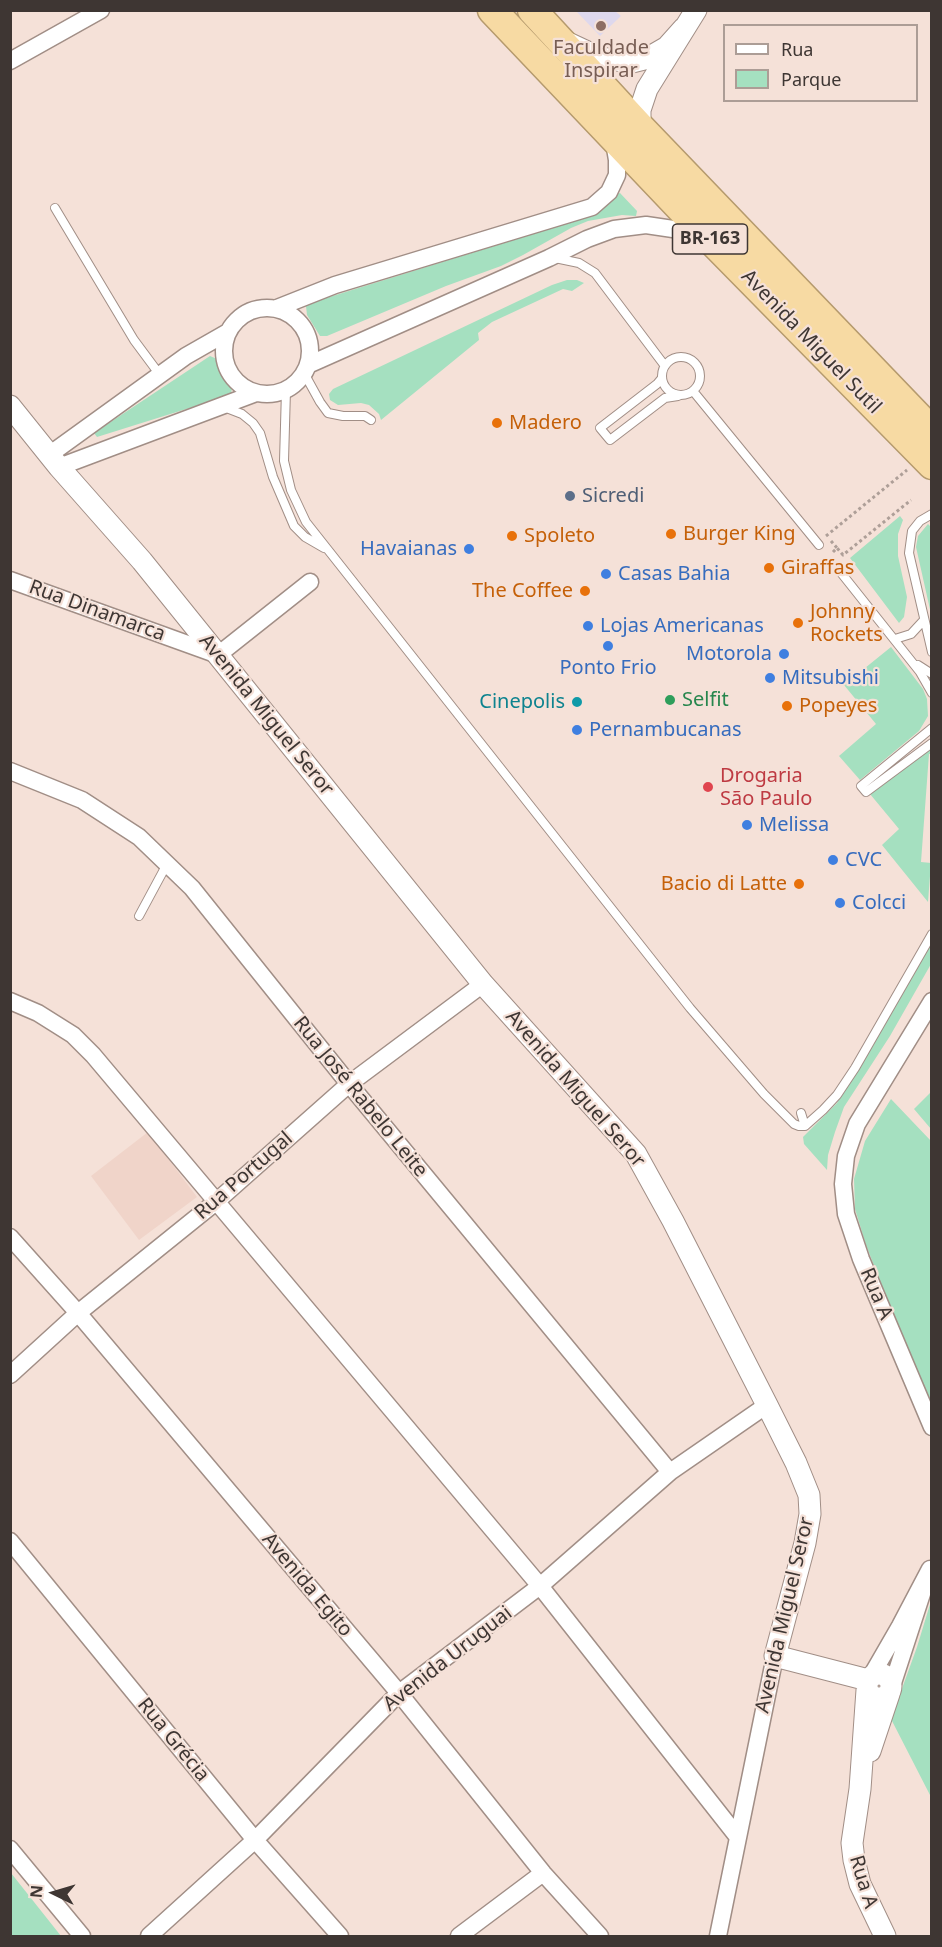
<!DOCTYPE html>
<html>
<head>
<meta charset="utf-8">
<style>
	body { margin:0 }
	#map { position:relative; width:942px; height:1947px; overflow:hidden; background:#f5e1d8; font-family:"Noto Sans",sans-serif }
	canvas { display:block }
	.frame { position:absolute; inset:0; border:12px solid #3e3633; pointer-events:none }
	.legend { position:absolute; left:723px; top:24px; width:195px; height:78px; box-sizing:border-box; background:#f5e1d8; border:2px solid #ac9d96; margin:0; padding:8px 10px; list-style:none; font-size:18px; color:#3e3633 }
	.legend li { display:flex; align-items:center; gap:12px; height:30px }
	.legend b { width:30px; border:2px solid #ac9d96 }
	.north { position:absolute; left:24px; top:1863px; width:60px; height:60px; -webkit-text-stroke:4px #f5e1d8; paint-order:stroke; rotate:275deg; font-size:16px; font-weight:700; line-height:24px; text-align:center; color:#3e3633 }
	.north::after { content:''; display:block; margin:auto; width:21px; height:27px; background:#3e3633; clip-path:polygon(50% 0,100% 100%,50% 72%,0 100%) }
</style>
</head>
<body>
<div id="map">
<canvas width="942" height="1947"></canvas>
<div class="frame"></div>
<ul class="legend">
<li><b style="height:8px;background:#fff"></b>Rua</li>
<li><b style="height:16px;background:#a5e0c0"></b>Parque</li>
</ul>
<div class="north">N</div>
</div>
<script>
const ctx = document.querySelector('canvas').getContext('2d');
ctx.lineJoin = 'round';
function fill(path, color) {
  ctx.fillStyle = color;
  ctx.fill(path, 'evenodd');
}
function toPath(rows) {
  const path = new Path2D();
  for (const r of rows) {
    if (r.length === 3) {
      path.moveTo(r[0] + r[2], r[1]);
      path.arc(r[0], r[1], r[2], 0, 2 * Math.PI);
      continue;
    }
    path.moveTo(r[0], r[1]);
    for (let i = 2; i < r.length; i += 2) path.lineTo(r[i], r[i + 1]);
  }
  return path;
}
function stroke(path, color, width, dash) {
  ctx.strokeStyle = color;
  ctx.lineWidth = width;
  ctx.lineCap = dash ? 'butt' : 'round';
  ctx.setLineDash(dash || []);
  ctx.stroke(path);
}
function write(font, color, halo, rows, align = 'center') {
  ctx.font = font + ' "Noto Sans",sans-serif';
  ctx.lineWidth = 4.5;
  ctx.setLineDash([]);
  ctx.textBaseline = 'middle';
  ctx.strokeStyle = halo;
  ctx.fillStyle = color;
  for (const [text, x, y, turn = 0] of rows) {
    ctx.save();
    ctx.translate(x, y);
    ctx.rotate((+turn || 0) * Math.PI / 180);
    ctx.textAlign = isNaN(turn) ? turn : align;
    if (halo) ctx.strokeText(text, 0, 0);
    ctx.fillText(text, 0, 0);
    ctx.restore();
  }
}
const built = toPath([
	[148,1132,197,1197,139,1240,91,1176]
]);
const industrial = toPath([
	[576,11,615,11,621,16,600,36]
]);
const green = toPath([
	[620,193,637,211,636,216,622,215,588,221,571,228,523,255,501,266,446,286,327,336,320,336,307,315,306,306,310,303,597,214,617,194],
	[567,280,577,280,584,283,572,291,563,289,492,322,478,333,479,340,381,420,379,414,369,405,361,403,338,405,330,400,329,394,333,389,552,285],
	[210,356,217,359,225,378,232,387,231,395,97,437,94,433],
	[900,516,903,520,898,534,898,556,907,597,904,617,899,623,850,558],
	[928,524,932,528,931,614,916,547,918,536],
	[891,647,923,689,927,699,928,716,919,731,860,780,839,756,876,724,844,685],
	[931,745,931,754,929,754,921,862,931,863,928,902,882,845,899,829,870,794],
	[931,943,931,964,890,1036,844,1107,835,1132,828,1155,827,1170,804,1144,803,1137,837,1103],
	[931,1092,931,1129,914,1109],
	[891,1099,931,1141,931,1411,866,1245,855,1209,854,1179,865,1141],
	[931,1601,931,1797,891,1719,917,1647],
	[10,1873,11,1873,61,1936,11,1936]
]);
const path = toPath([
	[826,536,907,470],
	[831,541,837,548],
	[833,552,837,548,843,555,911,500]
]);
const service = toPath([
	[55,208,134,340,160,375],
	[555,258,579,263,595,273,665,366],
	[681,376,19],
	[304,373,320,402,328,413,343,416,365,416,371,420],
	[662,378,657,384,600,428,610,440,665,398,678,396],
	[286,390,284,461,291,490,306,522,690,1008,764,1094,794,1124,799,1126,805,1126,823,1110,837,1095,855,1068,932,934],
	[693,391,819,545],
	[224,407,242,414,253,423,260,433,273,477,294,526,305,537,324,548],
	[932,514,920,521,912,531,909,553,932,652],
	[842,574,920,672,932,693],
	[895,639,911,634,924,620],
	[918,665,932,674],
	[932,728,861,786,866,792,932,743],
	[139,916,167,864],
	[801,1113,805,1126]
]);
const minor = toPath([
	[10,61,101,10],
	[267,351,43],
	[277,308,335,285,592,207,609,192,617,175,617,160,614,142],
	[308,365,549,258,587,239,614,229,646,225,700,233],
	[49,455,186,356,228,332],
	[59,467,256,393],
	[10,580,218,655,310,582],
	[10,771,82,800,139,837,192,888,349,1084,670,1472],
	[10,1001,38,1013,73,1035,93,1055,540,1586,737,1836],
	[932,1001,857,1124,846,1156,843,1184,846,1214,861,1259,932,1427],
	[10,1237,78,1313,399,1693,543,1873,600,1936],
	[10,1375,78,1313,217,1201,349,1084,483,984],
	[10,1541,255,1840,340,1936],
	[870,1678,900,1626,930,1569,892,1686],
	[10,1849,82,1936],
	[149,1936,255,1840,399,1693,540,1586,670,1472,767,1405],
	[459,1936,543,1873],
	[718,1936,775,1656]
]);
const tertiary = toPath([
	[568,43,600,58,632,62,648,58,667,47,684,28],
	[640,127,640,110,647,89,696,10],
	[10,406,59,467,142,561,483,984,636,1154,673,1221,767,1405,796,1463,809,1495,810,1514,805,1543,775,1656,868,1680],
	[879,1686,12],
	[867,1690,860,1789,852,1843,854,1860,860,1884,885,1936],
	[870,1751,889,1694]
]);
const trunk = toPath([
	[492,10,705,234,932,465],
	[532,10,640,127,932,431]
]);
const markers = [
	[601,26,6,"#8d6e63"],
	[497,423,6,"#e8710a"],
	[570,496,6,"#5c6f8a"],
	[671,534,6,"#e8710a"],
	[512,536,6,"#e8710a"],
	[469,549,6,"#3f7fe0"],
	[769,568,6,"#e8710a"],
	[606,574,6,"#3f7fe0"],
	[585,591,6,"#e8710a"],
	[798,623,6,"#e8710a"],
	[588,626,6,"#3f7fe0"],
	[608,646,6,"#3f7fe0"],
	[784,654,6,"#3f7fe0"],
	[770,678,6,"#3f7fe0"],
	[670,700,6,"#2e9e5b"],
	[577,702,6,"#0f9aa8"],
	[787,706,6,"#e8710a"],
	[577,730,6,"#3f7fe0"],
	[708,787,6,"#e0444e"],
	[747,825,6,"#3f7fe0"],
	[833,860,6,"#3f7fe0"],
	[799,884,6,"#e8710a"],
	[840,903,6,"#3f7fe0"]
];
const shields = [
	[710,239,75]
];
const shieldNames = [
	["BR-163",710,239]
];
const educationNames = [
	["Faculdade",601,48],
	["Inspirar",601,71]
];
const streetNames = [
	["Avenida Miguel Sutil",811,342,46],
	["Rua Dinamarca",97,611,20],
	["Avenida Miguel Seror",266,715,51],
	["Avenida Miguel Seror",575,1089,49],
	["Rua José Rabelo Leite",360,1097,51],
	["Rua Portugal",244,1176,-41],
	["Rua A",876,1294,67],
	["Avenida Egito",307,1585,50],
	["Avenida Miguel Seror",785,1615,-77],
	["Avenida Uruguai",448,1659,-38],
	["Rua Grécia",173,1740,51],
	["Rua A",863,1882,73]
];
const foodNames = [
	["Madero",509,423],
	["Burger King",683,534],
	["Spoleto",524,536],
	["Giraffas",781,568],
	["The Coffee",573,591,"right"],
	["Johnny",810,612],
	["Rockets",810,635],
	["Popeyes",799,706],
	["Bacio di Latte",787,884,"right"]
];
const serviceNames = [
	["Sicredi",582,496]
];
const shopNames = [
	["Havaianas",457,549,"right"],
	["Casas Bahia",618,574],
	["Lojas Americanas",600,626],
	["Motorola",772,654,"right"],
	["Ponto Frio",608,668,"center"],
	["Mitsubishi",782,678],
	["Pernambucanas",589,730],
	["Melissa",759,825],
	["CVC",845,860],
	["Colcci",852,903]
];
const leisureNames = [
	["Selfit",682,700]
];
const cultureNames = [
	["Cinepolis",565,702]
];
const healthNames = [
	["Drogaria",720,776],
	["São Paulo",720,799]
];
fill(built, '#f0d4c9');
fill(industrial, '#ded8ed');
fill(green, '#a5e0c0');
stroke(service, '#a18e86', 10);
stroke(minor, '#a18e86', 19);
stroke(tertiary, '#a18e86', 23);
stroke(trunk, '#b59a6d', 31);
stroke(path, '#ae9f98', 3, [3, 3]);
stroke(service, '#fff', 8);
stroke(minor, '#fff', 16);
stroke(tertiary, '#fff', 21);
stroke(trunk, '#f7daa3', 28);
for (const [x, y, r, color] of markers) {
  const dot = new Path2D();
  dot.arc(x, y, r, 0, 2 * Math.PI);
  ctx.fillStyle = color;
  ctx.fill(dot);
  stroke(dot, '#f5e1d8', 2);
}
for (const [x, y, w] of shields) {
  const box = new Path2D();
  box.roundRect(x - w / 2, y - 15, w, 30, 4.5);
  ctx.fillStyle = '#f5e1d8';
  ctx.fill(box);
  stroke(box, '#3e3633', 1.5);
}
write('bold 18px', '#3e3633', null, shieldNames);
write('20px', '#785e54', '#f5e1d8', educationNames);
write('20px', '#3e3633', '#f5e1d8', streetNames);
write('20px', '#c56008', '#f5e1d8', foodNames, 'left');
write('20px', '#4e5e75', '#f5e1d8', serviceNames, 'left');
write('20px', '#366cbe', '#f5e1d8', shopNames, 'left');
write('20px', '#27864d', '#f5e1d8', leisureNames, 'left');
write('20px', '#0d838f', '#f5e1d8', cultureNames, 'right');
write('20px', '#be3a42', '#f5e1d8', healthNames, 'left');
</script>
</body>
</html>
